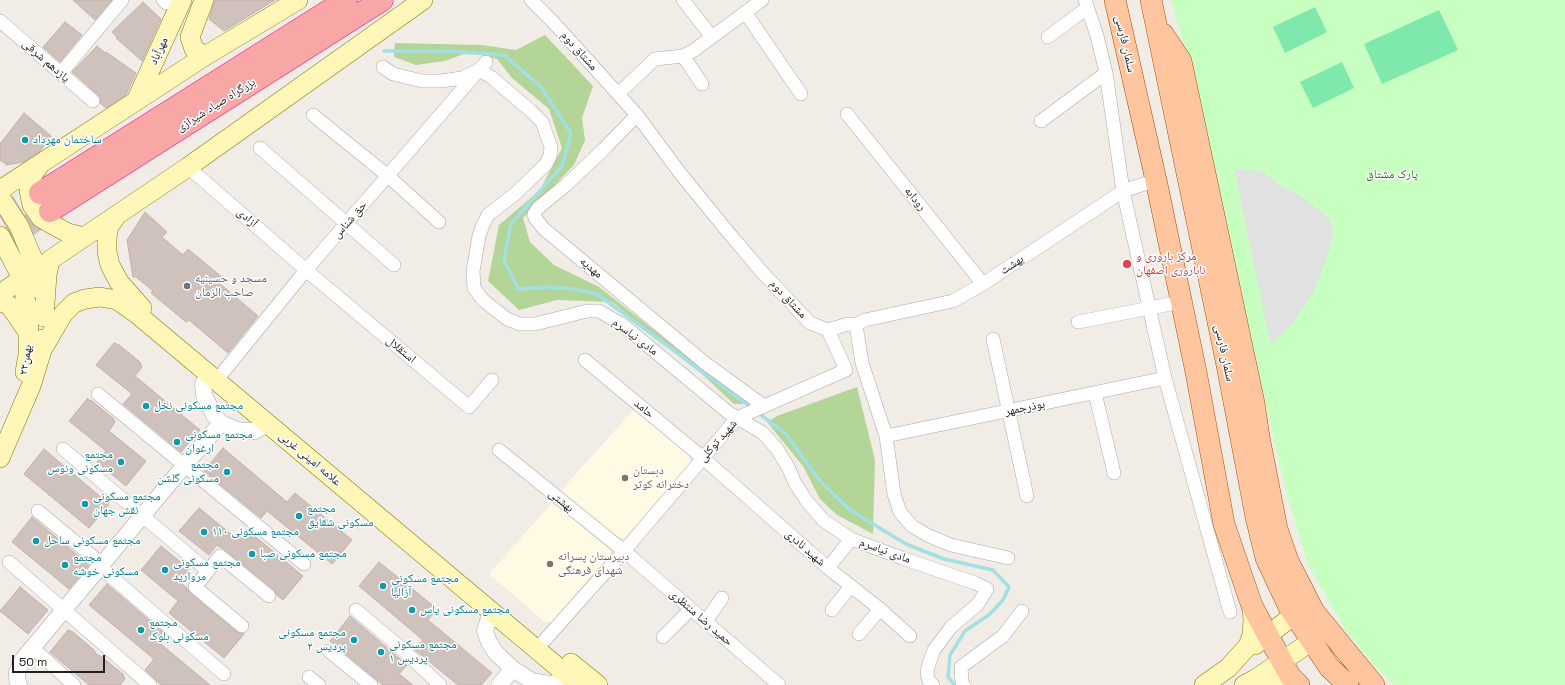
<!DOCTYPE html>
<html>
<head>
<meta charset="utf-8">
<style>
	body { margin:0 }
	#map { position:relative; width:1565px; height:685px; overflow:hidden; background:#f2ece7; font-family:"Space Grotesk",sans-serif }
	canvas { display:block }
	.scale { position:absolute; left:12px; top:655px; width:93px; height:18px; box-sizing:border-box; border:2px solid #212121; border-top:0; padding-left:5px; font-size:12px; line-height:14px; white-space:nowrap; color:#212121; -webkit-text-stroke:3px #fff; paint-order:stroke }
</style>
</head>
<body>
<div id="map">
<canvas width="1565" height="685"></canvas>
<div class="scale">50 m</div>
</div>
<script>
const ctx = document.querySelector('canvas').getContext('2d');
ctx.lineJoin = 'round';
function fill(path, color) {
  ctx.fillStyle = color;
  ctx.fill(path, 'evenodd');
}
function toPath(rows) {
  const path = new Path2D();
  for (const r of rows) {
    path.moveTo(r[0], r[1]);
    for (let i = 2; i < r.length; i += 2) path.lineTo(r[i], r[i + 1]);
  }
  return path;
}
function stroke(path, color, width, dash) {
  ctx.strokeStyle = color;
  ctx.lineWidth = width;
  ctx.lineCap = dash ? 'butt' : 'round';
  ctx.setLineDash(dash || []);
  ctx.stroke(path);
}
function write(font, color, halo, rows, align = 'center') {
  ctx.font = font + ' "Space Grotesk","Noto Naskh Arabic",sans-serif';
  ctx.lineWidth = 3;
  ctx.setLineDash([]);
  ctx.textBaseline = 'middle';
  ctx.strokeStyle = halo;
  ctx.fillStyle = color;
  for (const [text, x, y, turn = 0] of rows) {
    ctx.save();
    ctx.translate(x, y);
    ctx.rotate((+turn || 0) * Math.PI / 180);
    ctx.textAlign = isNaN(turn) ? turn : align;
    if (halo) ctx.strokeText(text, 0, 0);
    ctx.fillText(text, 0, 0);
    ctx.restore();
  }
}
const education = toPath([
	[634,409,689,455,690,463,625,538,615,538,560,492],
	[553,502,610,550,610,554,552,622,545,622,489,574]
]);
const forest = toPath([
	[545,35,593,86,582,118,585,140,574,165,523,218,530,242,554,265,599,287,748,404,734,404,703,375,612,302,557,300,519,310,488,281,499,225,540,190,562,148,549,109,512,78,497,59,469,52,445,61,416,65,394,57,395,43,482,45,516,50],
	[857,387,875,460,873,534,837,515,820,499,803,466,767,422,777,416]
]);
const park = toPath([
	[1171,0,1565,0,1565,685,1393,685,1375,666,1346,631,1308,565,1285,489,1224,220,1197,94]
]);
const pitch = toPath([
	[1315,7,1327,32,1285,53,1273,27],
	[1439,10,1458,50,1382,84,1364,44],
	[1342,62,1354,88,1313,108,1300,82]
]);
const parking = toPath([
	[1234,169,1262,171,1278,184,1301,196,1329,218,1333,231,1329,251,1314,291,1292,324,1272,345,1269,337]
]);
const stream = toPath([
	[384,51,446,51,504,55,541,87,571,133,562,166,511,224,504,260,518,289,549,287,573,289,597,294,752,408],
	[757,412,786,434,820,481,850,510,906,544,944,559,993,570,1009,587,1003,600,990,614,965,631,950,655,948,677,955,685]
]);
const building = toPath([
	[73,0,112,0,95,20,73,0],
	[215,0,275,0,224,31,209,19,215,0],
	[143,2,161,19,142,61,116,38,117,37,112,32,143,2],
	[65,22,82,35,60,62,43,47,65,22],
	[97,46,105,53,106,52,136,73,126,95,106,108,100,103,101,99,98,95,72,72,97,46],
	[24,113,51,136,40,151,23,162,7,165,0,160,0,144,24,113],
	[145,212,167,232,162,237,183,255,188,249,223,278,219,283,258,316,228,353,189,320,186,322,151,293,153,291,136,277,133,277,127,240,145,212],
	[114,343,119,345,140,362,142,367,135,376,200,430,181,452,123,404,132,394,96,365,114,343],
	[87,399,92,401,113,418,115,422,109,431,146,461,126,486,97,462,106,451,69,421,87,399],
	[223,448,287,502,295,493,352,540,332,564,267,511,261,518,204,471,223,448],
	[44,449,109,504,89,528,24,474,44,449],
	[199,508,237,539,246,529,303,576,283,600,277,595,274,590,225,550,217,545,209,555,179,531,199,508],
	[32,517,89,565,69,589,12,542,32,517],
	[161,546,189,569,179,581,187,588,190,593,237,632,244,634,224,658,169,613,178,601,141,570,161,546],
	[379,562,437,609,428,620,492,673,481,685,458,685,415,650,423,640,359,586,379,562],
	[107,584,163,632,157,641,210,685,161,685,145,670,154,659,89,605,107,584],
	[20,587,48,610,28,634,0,611,20,587],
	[350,616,407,665,399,674,413,685,383,685,330,641,350,616],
	[68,630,73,632,94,650,96,654,102,657,123,674,125,679,120,685,89,685,50,652,68,630]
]);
const trunkTunnel = toPath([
	[0,217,40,193],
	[0,244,50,211]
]);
const minor = toPath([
	[163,0,166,3],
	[531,0,554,23,637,115,680,173,728,232,761,271,810,323,828,330,848,324,856,325,862,363,886,436,894,494,900,512,912,526,929,536,951,545,1008,558],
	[683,0,712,37],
	[1085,0,1097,36,1106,73,1123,191,1165,378,1230,612],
	[745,12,801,94],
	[0,21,93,101],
	[1048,37,1087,8],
	[683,56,702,84],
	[383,67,393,74,422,81,441,81,462,78,479,70,491,77,531,111,542,122,551,147,550,156,546,164,515,194,488,215,483,225,479,236,473,271,474,288,483,300,493,308,507,319,520,324,535,324,587,311,599,311,623,325,729,413,763,433,777,449,788,467,795,483,806,500,823,520,851,539,902,558,975,583,987,589,978,604,951,627,934,650,928,667,927,674,929,681,933,685],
	[61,73,122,0],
	[618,94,655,59,683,56,693,51,762,0],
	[847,114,983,284],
	[313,115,388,176,439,222],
	[637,115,604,149,566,185,538,208,534,214,535,218,544,229,705,363,764,406],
	[1041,121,1106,73],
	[260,148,394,265],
	[188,167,306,270,469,407,492,380],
	[1078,322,1181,302],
	[856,325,865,320,953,301,983,284,1123,191,1156,180],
	[993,339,1027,496],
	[585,360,703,458,828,568,880,609,910,636],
	[216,381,306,270,486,62],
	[1095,393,1114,473],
	[98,394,304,564],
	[886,436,1165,378],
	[63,449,208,571],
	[499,450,624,551,779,685],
	[38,511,97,560,100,567,224,674],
	[9,562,150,685],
	[828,568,851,539],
	[356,610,401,648,440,685],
	[832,610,851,586],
	[706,621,722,598],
	[242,626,195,587,220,556,269,596],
	[859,634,880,609],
	[663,637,691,609],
	[544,641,624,551,737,418,846,370,828,330],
	[33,648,74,685],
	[329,651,371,685],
	[309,677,319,685],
	[964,685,962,683,961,667,1003,636,1022,611]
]);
const tertiary = toPath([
	[209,374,203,384,204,395,214,415,221,423,237,430,247,431,255,431,268,424],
	[493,612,489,618,485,631,489,642,496,653,513,669,532,681,543,683,553,684,569,677],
	[19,685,17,679,17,672,23,659,184,466,221,423],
	[499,685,513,669]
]);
const secondary = toPath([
	[204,0,190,37,194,49,205,56],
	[136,101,182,0],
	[41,163,33,174,29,190,32,205,41,218,55,226,68,233,84,237],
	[0,190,205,56,298,0],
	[0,197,19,226,37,269,41,290],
	[118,214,109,226,107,238,107,252,110,265,119,282,142,308],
	[0,236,22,278,29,321,28,355,25,372],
	[0,294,30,273],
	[0,301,10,306,28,332],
	[44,317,47,275,50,260,188,167,423,0],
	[42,350,63,314,74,303,85,299,100,297,117,300,137,314,579,685],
	[0,458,31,386,42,350,43,339],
	[1255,645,1294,615],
	[571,663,598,685],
	[1257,678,1312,641],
	[1204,685,1228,668,1248,646,1252,635,1253,621,1252,606],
	[1244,685,1257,678,1267,678,1288,685]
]);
const primary = toPath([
	[1115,0,1156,180,1196,372,1224,524,1252,606,1290,676,1299,685],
	[1151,0,1227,365,1256,517,1266,558,1289,607,1329,667,1348,685],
	[1163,34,1181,61,1254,403,1259,437,1277,529,1288,561,1314,612,1374,685]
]);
const trunk = toPath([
	[40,193,346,0],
	[50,211,382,0]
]);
const markers = [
	[25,140,4,"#0f9aa8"],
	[1127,264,5,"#e0444e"],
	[187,286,4,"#6b7280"],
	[146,406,4,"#0f9aa8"],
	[177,442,4,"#0f9aa8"],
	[121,462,4,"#0f9aa8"],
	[227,472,4,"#0f9aa8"],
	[625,478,4,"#8d6e63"],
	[85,504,4,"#0f9aa8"],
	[299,516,4,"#0f9aa8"],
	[204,532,4,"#0f9aa8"],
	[36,541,4,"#0f9aa8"],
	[252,554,4,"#0f9aa8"],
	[550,564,4,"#8d6e63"],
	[65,565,4,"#0f9aa8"],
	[165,570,4,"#0f9aa8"],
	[383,586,4,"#0f9aa8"],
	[412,610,4,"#0f9aa8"],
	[141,630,4,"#0f9aa8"],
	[354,640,4,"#0f9aa8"],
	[381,652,4,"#0f9aa8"]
];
const streetNames = [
	["سلمان فارسی",1125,44,77],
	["مهرآباد",159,51,-65],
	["مشتاق دوم",579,51,48],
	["یازدهم شرقی",46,61,41],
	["بزرگراه صیاد شیرازی",216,105,-32],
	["رودابه",915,199,51],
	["آزادی",247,218,41],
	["حق شناس",350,220,-49],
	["بهشت",1012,265,-34],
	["مهدیه",591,268,40],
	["مشتاق دوم",788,299,47],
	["مادی نیاسرم",635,337,37],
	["استقلال",401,350,40],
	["سلمان فارسی",1224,353,78],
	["۲۲بهمن",26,360,-82],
	["بوذرجمهر",1025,408,-11],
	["حامد",644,409,40],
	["شهید توکلی",718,441,-49],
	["علامه امینی غربی",310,459,40],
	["بهشتی",561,501,39],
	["شهید نادری",805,548,41],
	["مادی نیاسرم",885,551,20],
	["حمید رضا منتظری",701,618,41]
];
const cultureNames = [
	["ساختمان مهرداد",33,140],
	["مجتمع مسکونی نخل",154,406],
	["مجتمع مسکونی",185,435],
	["ارغوان",185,449],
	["مجتمع",113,455,"right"],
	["مسکونی ونوس",113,469,"right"],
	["مجتمع",219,465,"right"],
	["مسکونی گلشن",219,479,"right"],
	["مجتمع مسکونی",93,497],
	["نقش جهان",93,511],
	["مجتمع",307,509],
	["مسکونی شقایق",307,523],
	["مجتمع مسکونی ۱۱۰",212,532],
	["مجتمع مسکونی ساحل",44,541],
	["مجتمع مسکونی صبا",260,554],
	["مجتمع",73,558],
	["مسکونی خوشه",73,572],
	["مجتمع مسکونی",173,563],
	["مروارید",173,577],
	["مجتمع مسکونی",391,579],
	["آزالیا",391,593],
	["مجتمع مسکونی یاس",420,610],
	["مجتمع",149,623],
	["مسکونی بلوک",149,637],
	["مجتمع مسکونی",346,633,"right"],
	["پردیس ۲",346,647,"right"],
	["مجتمع مسکونی",389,645],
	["پردیس ۱",389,659]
];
const parkNames = [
	["پارک مشتاق",1392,175]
];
const healthNames = [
	["مرکز باروری و",1136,257],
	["ناباروری اصفهان",1136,271]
];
const worshipNames = [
	["مسجد و حسینیه",195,279],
	["صاحب الزمان",195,293]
];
const educationNames = [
	["دبستان",633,471],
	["دخترانه کوثر",633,485],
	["دبیرستان پسرانه",558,557],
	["شهدای فرهنگی",558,571]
];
fill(education, '#fffae3');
fill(forest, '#b4d598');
fill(park, '#c7ffc1');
fill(pitch, '#7ee8ad');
fill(parking, '#e1e1e1');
stroke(stream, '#a3e0e4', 3.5);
fill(building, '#cfc1bc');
stroke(building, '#c6b0a7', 1);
stroke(trunkTunnel, '#c8c3bf', 22, [22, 11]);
stroke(minor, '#a8a8a8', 14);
stroke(tertiary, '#a8a8a8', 17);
stroke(secondary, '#807800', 20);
stroke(primary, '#9e4f00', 22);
stroke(trunk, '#ed1784', 23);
stroke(minor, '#fff', 13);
stroke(tertiary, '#fff', 16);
stroke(secondary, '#fff7b8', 19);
stroke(primary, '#ffc59f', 21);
stroke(trunk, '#f8a6a6', 22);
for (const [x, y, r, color] of markers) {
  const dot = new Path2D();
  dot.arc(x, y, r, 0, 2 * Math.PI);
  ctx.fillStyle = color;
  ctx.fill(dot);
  stroke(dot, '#fff', 1.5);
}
write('12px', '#212121', '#fff', streetNames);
write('12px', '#0d838f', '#fff', cultureNames, 'left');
write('12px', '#0d8702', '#fff', parkNames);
write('12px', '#be3a42', '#fff', healthNames, 'left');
write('12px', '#5b616d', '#fff', worshipNames, 'left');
write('12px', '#785e54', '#fff', educationNames, 'left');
</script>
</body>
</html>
